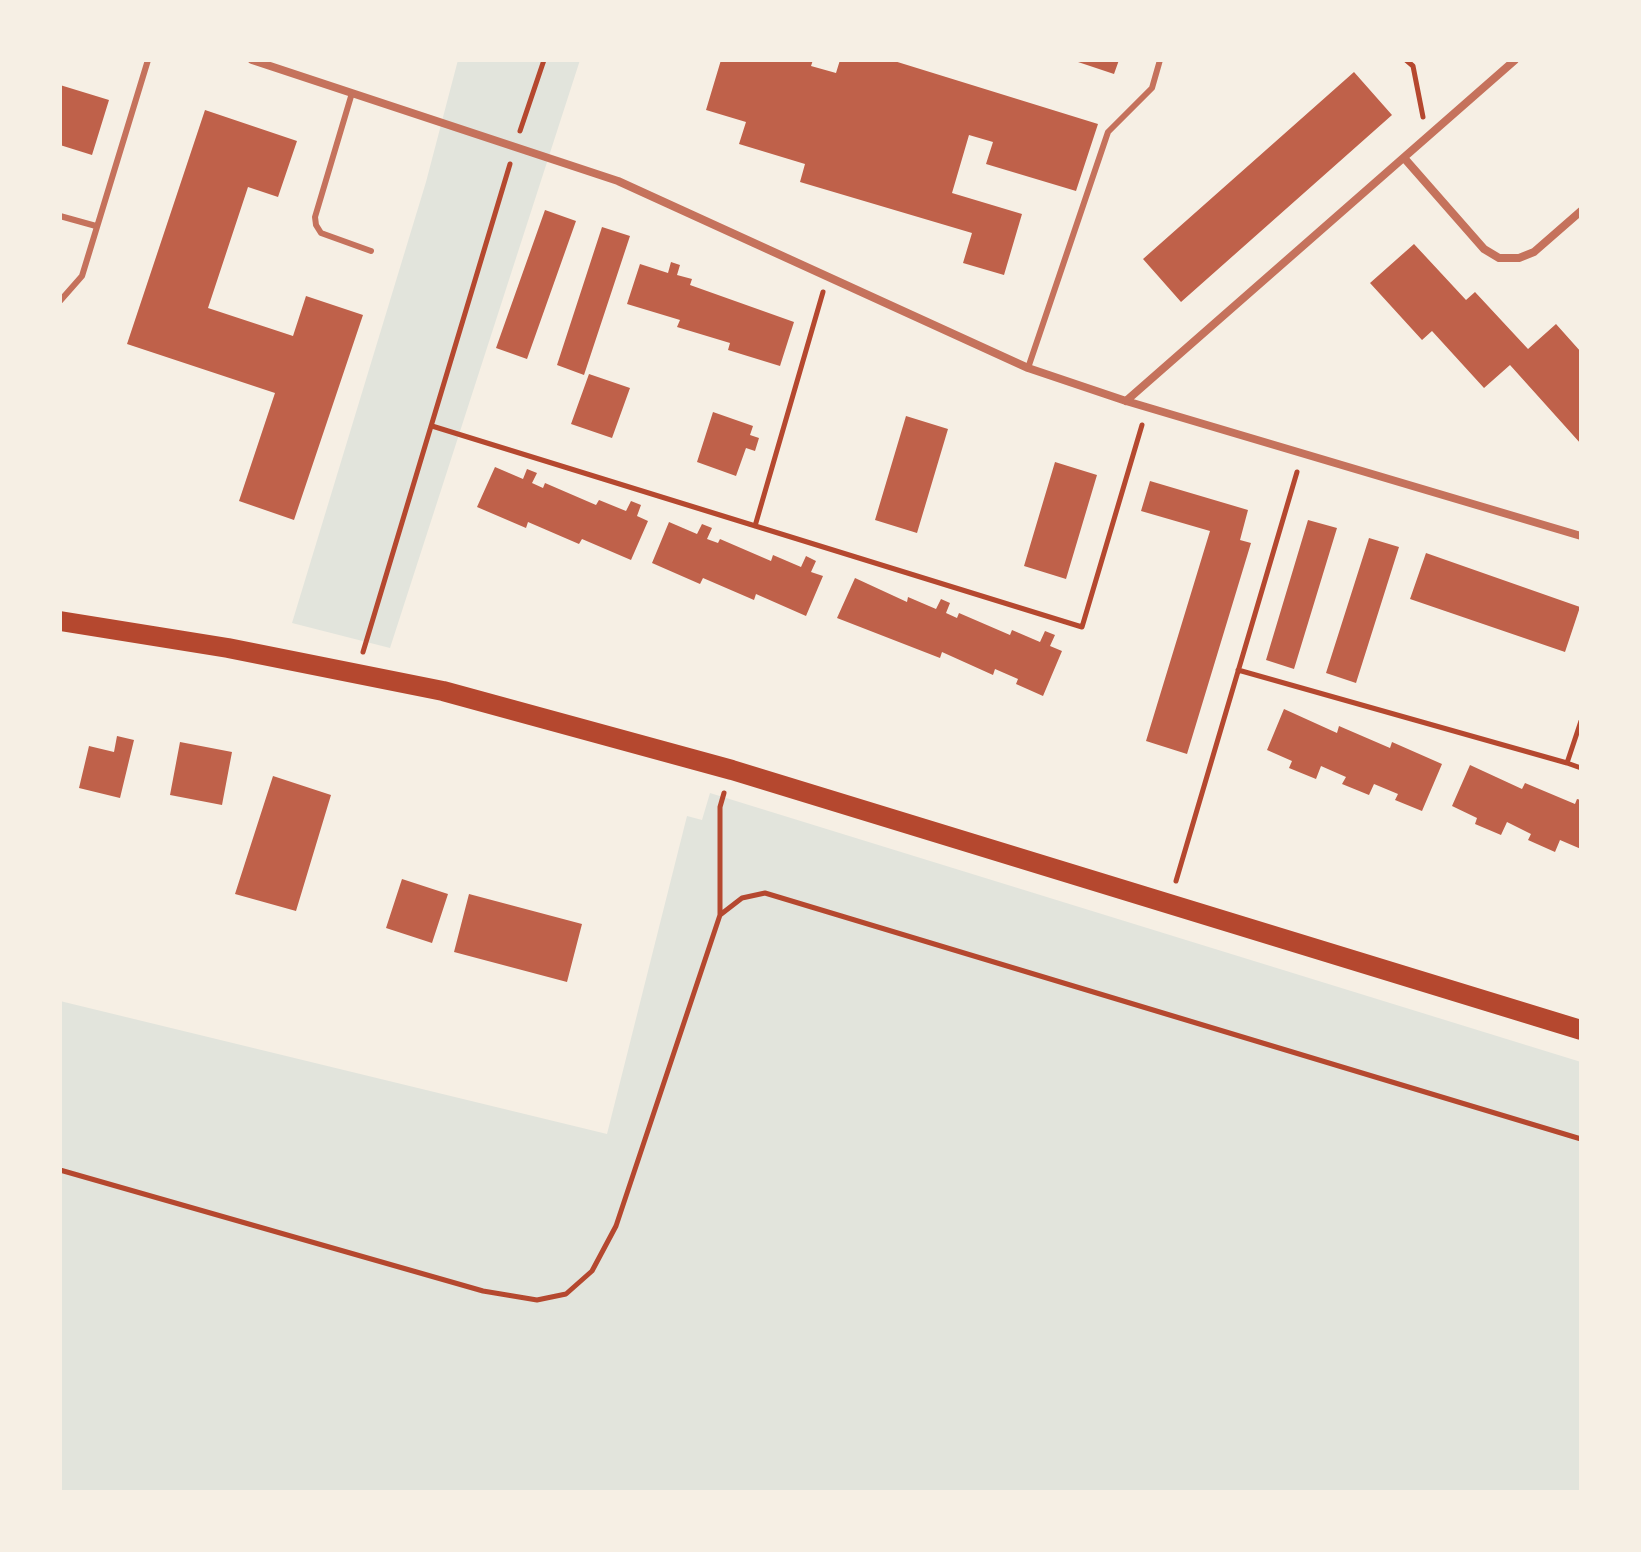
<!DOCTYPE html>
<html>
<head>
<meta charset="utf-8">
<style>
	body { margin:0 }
	#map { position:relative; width:1641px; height:1552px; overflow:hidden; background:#f6efe4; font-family:"Libre Baskerville",serif }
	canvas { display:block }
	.frame { position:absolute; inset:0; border:62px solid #f6efe4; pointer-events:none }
</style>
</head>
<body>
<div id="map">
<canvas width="1641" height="1552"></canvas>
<div class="frame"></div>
</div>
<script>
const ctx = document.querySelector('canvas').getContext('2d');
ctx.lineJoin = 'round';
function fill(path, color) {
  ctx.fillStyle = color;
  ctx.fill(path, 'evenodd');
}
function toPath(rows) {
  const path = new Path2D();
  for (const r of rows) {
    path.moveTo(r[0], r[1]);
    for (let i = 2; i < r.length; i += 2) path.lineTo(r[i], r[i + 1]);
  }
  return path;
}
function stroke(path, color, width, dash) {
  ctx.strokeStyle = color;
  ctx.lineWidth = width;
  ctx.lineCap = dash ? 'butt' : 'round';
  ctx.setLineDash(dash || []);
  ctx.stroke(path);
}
const green = toPath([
	[458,60,580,60,390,648,292,623,426,182],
	[710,793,1581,1062,1581,1492,60,1492,60,1001,607,1134,687,816,702,820]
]);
const building = toPath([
	[721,60,813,60,811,66,836,73,840,60,891,60,1098,124,1076,191,986,164,993,142,969,135,952,193,1022,214,1004,275,963,263,972,233,800,182,805,164,739,144,746,122,706,110],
	[1072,60,1119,60,1114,74],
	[1354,72,1392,115,1181,302,1143,259],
	[60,85,109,100,92,155,60,145],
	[205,110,297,141,278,197,248,187,208,308,293,336,306,296,363,315,294,520,239,501,275,393,127,344],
	[545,210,576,221,527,359,496,348],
	[602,227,630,236,584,375,557,365],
	[1414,244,1466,300,1475,292,1528,349,1556,324,1581,352,1581,444,1510,365,1484,388,1432,331,1422,340,1370,283],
	[671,262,680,265,677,275,692,279,690,285,794,322,780,366,728,350,730,343,677,327,680,320,627,304,640,264,668,273],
	[589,374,630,388,612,438,571,424],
	[713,412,753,426,750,435,759,438,755,451,746,448,736,476,697,462],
	[906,416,948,429,917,533,875,520],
	[1055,462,1097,475,1066,579,1024,566],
	[495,467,523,479,527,469,537,473,532,483,543,488,545,483,596,505,599,500,626,511,631,501,641,505,637,516,648,521,631,560,582,539,579,544,528,522,526,528,477,507],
	[1150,481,1248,510,1240,540,1251,543,1187,754,1146,741,1210,531,1141,511],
	[1308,520,1337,528,1294,669,1266,660],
	[669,522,697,534,702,524,712,528,707,539,718,543,720,539,771,561,773,555,801,567,806,556,816,561,811,572,823,576,806,616,756,594,754,600,703,578,700,584,652,563],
	[1369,538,1399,547,1356,683,1326,673],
	[1426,553,1580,607,1565,652,1410,599],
	[855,578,907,602,908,597,936,609,941,599,950,603,946,613,957,618,959,613,1010,635,1012,630,1040,642,1045,631,1055,635,1050,646,1062,651,1043,696,1016,684,1018,679,995,669,993,675,942,652,940,658,837,618],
	[1284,709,1337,733,1339,726,1390,748,1392,742,1442,764,1422,811,1395,800,1398,794,1374,784,1369,795,1342,784,1346,777,1321,766,1316,779,1289,768,1292,761,1267,750],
	[117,736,134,740,120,798,79,788,89,746,114,752],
	[180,742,232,752,222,805,170,795],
	[1470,765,1522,789,1525,783,1575,804,1577,799,1581,800,1581,849,1560,840,1555,852,1528,840,1531,834,1507,822,1501,835,1475,824,1477,818,1452,806],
	[273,776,331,795,296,911,235,894],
	[402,879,448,894,432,943,386,928],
	[469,894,582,924,567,982,454,952]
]);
const path = toPath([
	[1406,60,1413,66,1423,117],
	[520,131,544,60],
	[432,426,1082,627,1142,425],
	[755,526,823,292],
	[363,652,510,164],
	[1238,670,1567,763],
	[1581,721,1567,763,1581,768],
	[1176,881,1297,472],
	[720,915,720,807,724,793],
	[60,1170,483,1291,537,1300,566,1294,592,1271,616,1226,720,915,742,898,765,893,1581,1139]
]);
const service = toPath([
	[352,93,315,217,316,225,321,233,371,251],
	[60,216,96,226],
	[60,301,82,276,148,60],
	[1028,368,1108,132,1152,88,1160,60]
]);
const minor = toPath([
	[252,60,618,181,1028,368,1126,401,1581,536],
	[1405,159,1484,249,1499,258,1519,258,1534,252,1581,211],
	[1126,401,1515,60]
]);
const primary = toPath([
	[60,621,228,648,443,691,732,770,1581,1030]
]);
fill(green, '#e2e4dc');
fill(building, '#bf614a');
stroke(path, '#b5482f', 5);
stroke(service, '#c5725c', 6);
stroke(minor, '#c5725c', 8);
stroke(primary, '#b5482f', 20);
</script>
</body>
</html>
